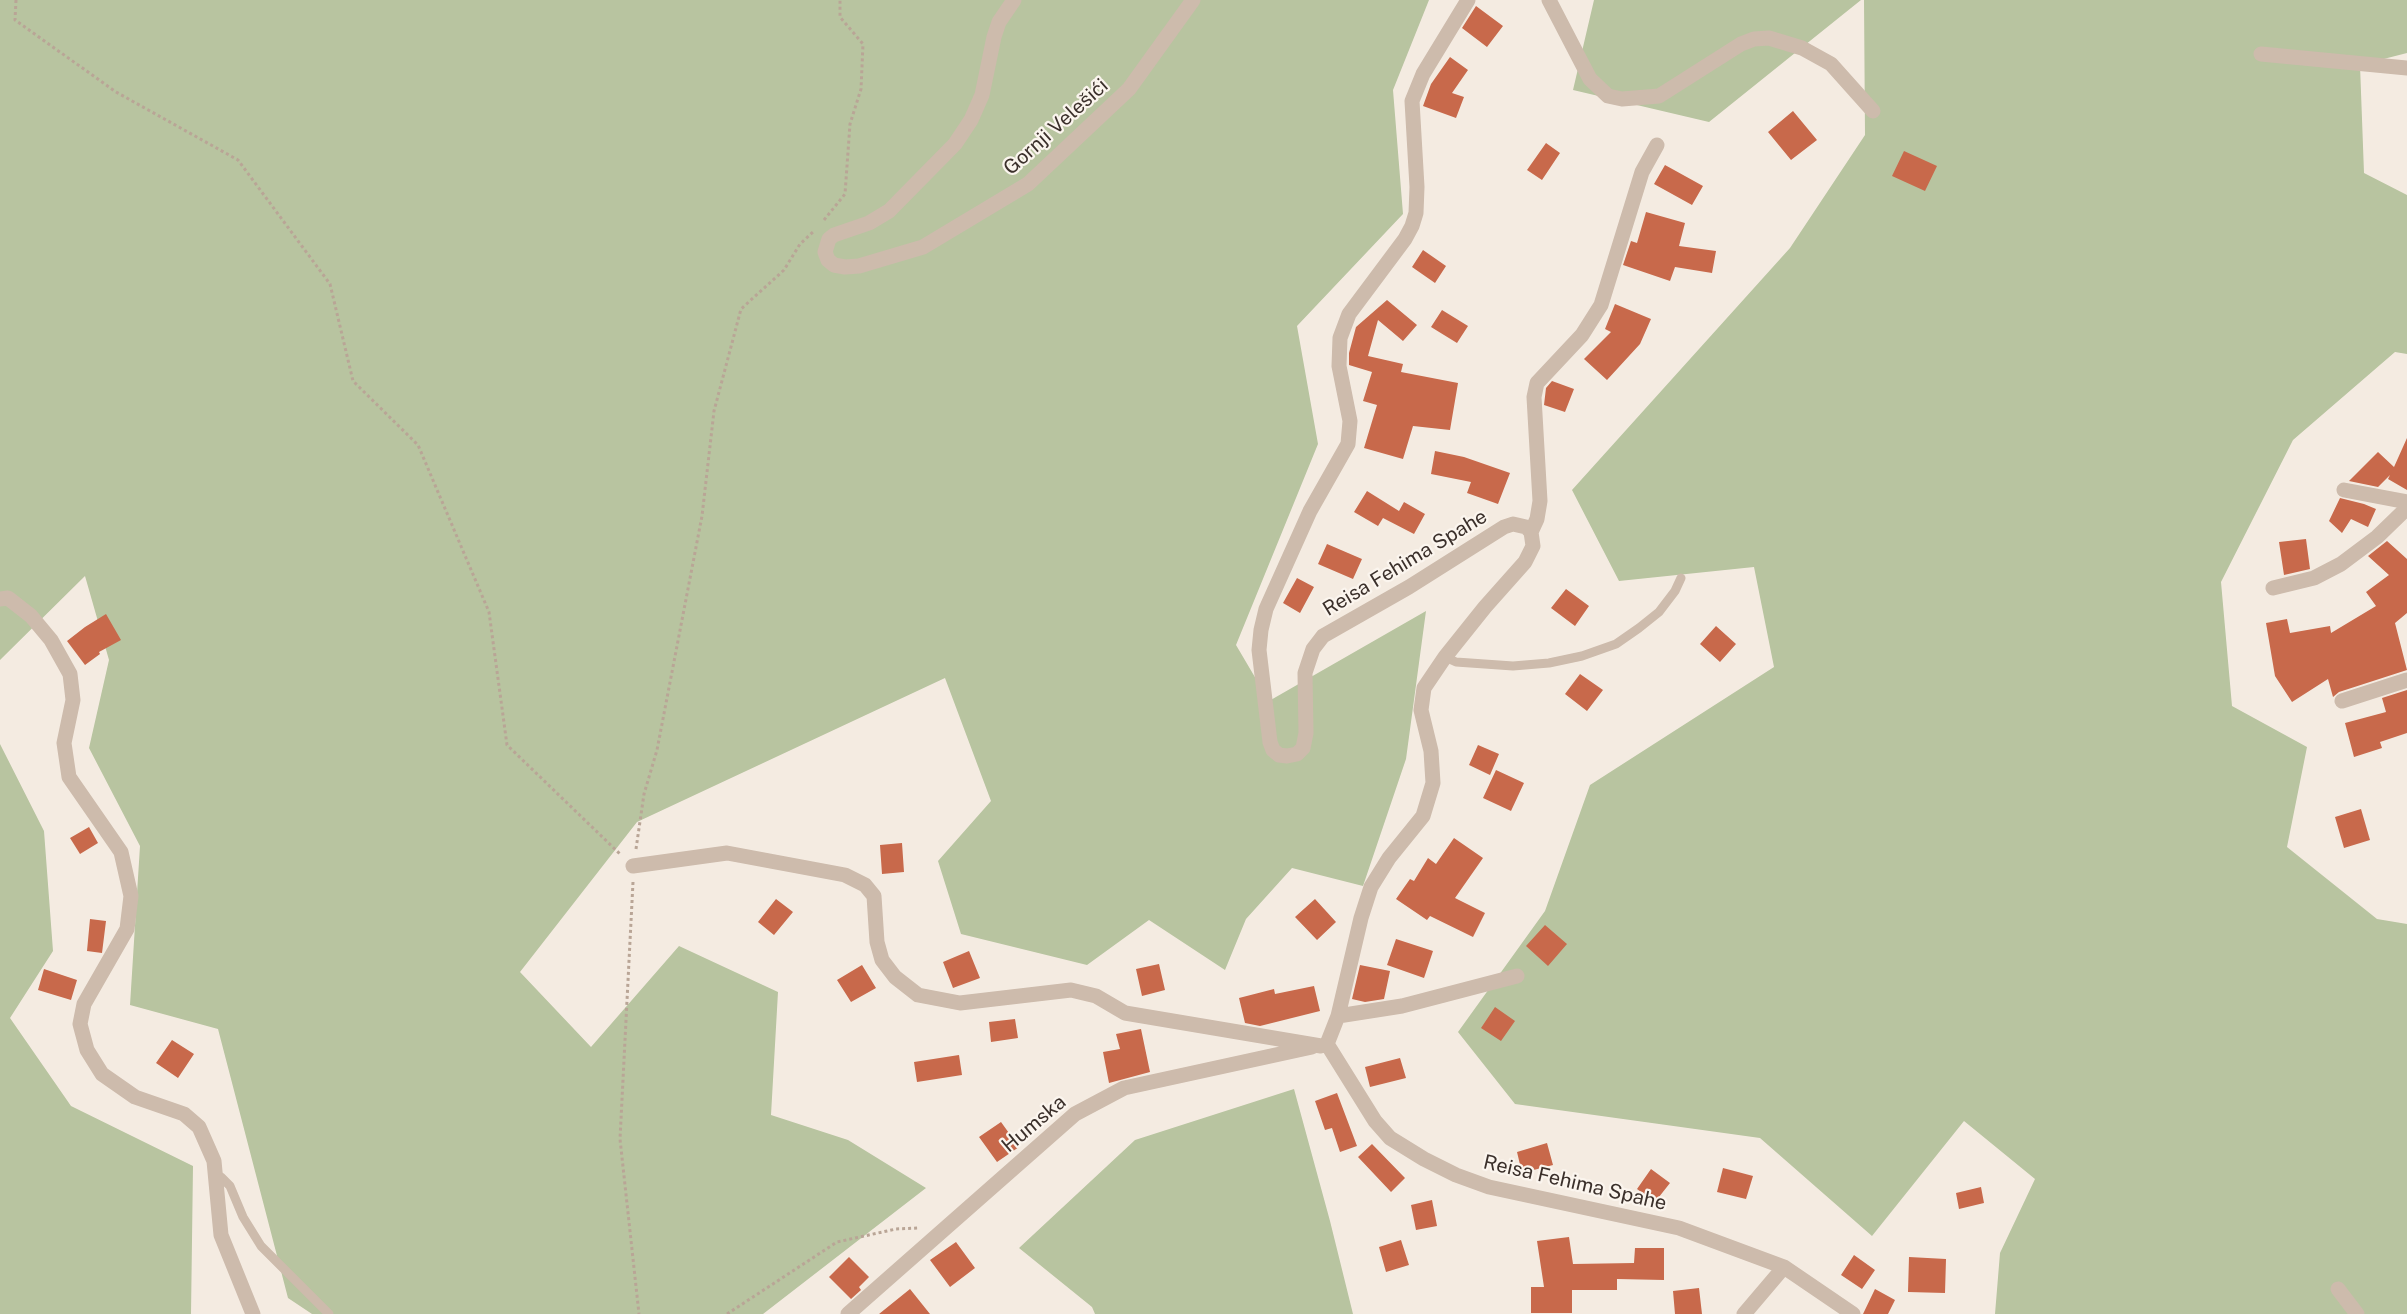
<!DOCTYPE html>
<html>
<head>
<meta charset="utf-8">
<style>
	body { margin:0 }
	canvas { display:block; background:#f4ebe1 }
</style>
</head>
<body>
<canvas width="2407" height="1314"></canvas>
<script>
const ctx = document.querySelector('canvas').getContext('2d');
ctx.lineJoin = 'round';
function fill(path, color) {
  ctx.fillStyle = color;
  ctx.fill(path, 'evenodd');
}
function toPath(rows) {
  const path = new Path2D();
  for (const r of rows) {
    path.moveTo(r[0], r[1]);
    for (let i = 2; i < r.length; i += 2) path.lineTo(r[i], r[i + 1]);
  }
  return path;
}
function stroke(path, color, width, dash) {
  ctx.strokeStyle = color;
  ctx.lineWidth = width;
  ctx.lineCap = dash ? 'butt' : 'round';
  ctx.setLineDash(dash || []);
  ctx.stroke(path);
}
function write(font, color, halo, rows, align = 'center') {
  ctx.font = font + ' "Public Sans",sans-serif';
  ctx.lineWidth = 4.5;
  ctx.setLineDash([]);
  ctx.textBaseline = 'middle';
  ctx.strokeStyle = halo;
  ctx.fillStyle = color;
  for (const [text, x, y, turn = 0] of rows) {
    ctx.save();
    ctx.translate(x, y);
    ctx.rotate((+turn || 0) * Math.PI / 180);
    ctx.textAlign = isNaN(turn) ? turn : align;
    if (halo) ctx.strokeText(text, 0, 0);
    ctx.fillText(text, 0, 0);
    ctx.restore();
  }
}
const green = toPath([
	[0,0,1429,0,1393,90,1403,214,1297,326,1318,444,1236,645,1269,701,1426,611,1406,759,1363,886,1292,868,1246,919,1225,970,1149,920,1087,965,961,934,938,861,991,801,945,678,637,822,520,972,591,1047,679,946,778,992,771,1115,848,1140,926,1188,763,1314,312,1314,288,1298,218,1029,130,1005,140,846,89,748,109,660,85,576,0,660],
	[1594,0,1861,0,1709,122,1573,90],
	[1864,0,2407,0,2407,53,2360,65,2364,173,2407,195,2407,354,2395,352,2293,440,2221,582,2232,706,2307,747,2287,847,2377,919,2407,924,2407,1314,1995,1314,2000,1253,2035,1179,1964,1121,1872,1236,1760,1138,1515,1104,1458,1032,1545,911,1590,785,1774,667,1754,567,1619,581,1572,490,1790,248,1865,135],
	[0,744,44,831,53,951,10,1018,71,1106,193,1166,191,1314,0,1314],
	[1294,1089,1330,1221,1353,1314,1095,1314,1092,1307,1019,1248,1135,1140]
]);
const building = toPath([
	[1476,6,1503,26,1487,47,1462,28],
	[1450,57,1468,70,1452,93,1464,97,1456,118,1423,106,1431,84],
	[1793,111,1817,140,1791,160,1768,132],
	[1546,143,1560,153,1542,180,1527,170],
	[1904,151,1937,166,1925,191,1892,176],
	[1665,165,1703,186,1692,205,1654,184],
	[1646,212,1685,223,1679,246,1716,251,1712,273,1675,267,1670,281,1623,265,1631,241,1637,243],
	[1423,250,1446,266,1435,283,1412,267],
	[1387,300,1417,325,1403,341,1378,320,1368,356,1403,364,1401,372,1458,383,1450,430,1413,426,1403,459,1364,448,1377,405,1363,401,1372,372,1349,365,1349,353,1356,327],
	[1615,304,1651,319,1640,344,1607,380,1584,359,1611,332,1605,329],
	[1442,310,1468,326,1457,343,1431,327],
	[1552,381,1574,389,1565,412,1544,405,1546,388],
	[2407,438,2407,490,2388,479,2390,475,2378,487,2349,481,2378,452,2394,467],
	[1435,451,1464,457,1510,473,1498,504,1467,493,1471,482,1431,474],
	[1367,491,1399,511,1404,502,1425,514,1414,534,1383,518,1378,526,1354,512],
	[2340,498,2364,504,2376,509,2368,527,2351,519,2342,533,2329,521],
	[2306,539,2310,569,2284,575,2279,542],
	[2387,541,2407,559,2407,613,2395,623,2407,670,2339,692,2333,697,2328,679,2292,702,2275,676,2266,623,2287,619,2290,633,2330,626,2331,633,2376,606,2366,592,2389,575,2368,556],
	[1327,544,1362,559,1353,579,1318,564],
	[1297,578,1314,587,1300,613,1283,603],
	[1566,589,1589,606,1575,626,1551,608],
	[106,614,121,640,99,652,100,654,85,665,67,641,85,627],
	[1716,626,1736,644,1720,662,1700,644],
	[1580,674,1603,690,1587,711,1565,694],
	[2407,690,2407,733,2380,742,2382,748,2354,757,2345,723,2386,712,2382,698],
	[1478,745,1499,754,1490,775,1469,765],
	[1496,770,1524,783,1511,811,1483,798],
	[2361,809,2370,840,2344,848,2335,817],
	[89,827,98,843,80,854,70,838],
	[1454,838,1483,858,1455,898,1485,913,1473,937,1430,916,1427,920,1396,899,1410,879,1414,881,1428,858,1436,864],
	[902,843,904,872,882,874,880,845],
	[776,899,793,912,774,935,758,922],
	[1315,899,1336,922,1317,940,1295,917],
	[90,919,106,921,102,953,87,951],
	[1545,925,1567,944,1548,966,1526,946],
	[1396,939,1433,951,1424,978,1387,965],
	[969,951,980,978,953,988,943,962],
	[1159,964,1165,990,1142,996,1136,969],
	[862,965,876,988,851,1002,837,980],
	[1360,965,1390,971,1384,999,1365,1002,1352,999],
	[44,969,77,980,71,1000,38,990],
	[1314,986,1320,1011,1260,1026,1245,1023,1239,998,1274,989,1275,994],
	[1495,1007,1515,1021,1501,1041,1481,1028],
	[1015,1019,1018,1038,991,1042,989,1022],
	[1141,1029,1150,1072,1109,1083,1103,1052,1120,1049,1116,1034],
	[172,1040,194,1054,178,1078,156,1063],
	[959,1055,962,1075,917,1082,914,1062],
	[1400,1058,1406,1078,1370,1087,1365,1067],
	[1337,1093,1357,1146,1340,1152,1332,1128,1325,1130,1315,1101],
	[1001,1122,1019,1147,997,1162,979,1137],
	[1547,1143,1553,1165,1522,1173,1517,1152],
	[1372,1144,1405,1178,1391,1192,1358,1157],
	[1723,1168,1753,1176,1746,1199,1717,1192],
	[1651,1169,1670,1183,1655,1202,1637,1189],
	[1981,1187,1984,1203,1959,1209,1956,1193],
	[1432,1200,1437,1226,1416,1230,1411,1205],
	[1569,1237,1573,1264,1634,1263,1635,1248,1664,1248,1664,1280,1617,1279,1617,1290,1572,1290,1572,1313,1531,1313,1531,1287,1544,1287,1537,1241],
	[1401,1240,1409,1265,1386,1272,1379,1247],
	[956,1242,975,1268,950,1287,930,1260],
	[1854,1255,1875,1270,1862,1289,1841,1275],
	[849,1257,869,1277,859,1287,861,1290,851,1299,829,1277],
	[1909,1257,1946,1259,1945,1293,1908,1292],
	[1699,1288,1702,1314,1675,1314,1673,1291],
	[910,1289,930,1314,879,1314],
	[1875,1289,1895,1300,1888,1314,1863,1314]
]);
const path = toPath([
	[16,0,15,20,116,92,238,160,330,284,353,381,418,445,489,612,507,745,621,855],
	[824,220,845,194,850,124,861,89,863,44,840,17,840,0],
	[636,849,644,794,657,750,702,516,714,411,741,309,784,270,800,244,813,232],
	[633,882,620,1139,639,1314],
	[727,1314,837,1242,896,1229,919,1228]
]);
const service = toPath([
	[1445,657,1456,662,1513,666,1549,663,1582,656,1616,644,1639,628,1659,612,1675,591,1681,578],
	[215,1175,221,1177,230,1186,243,1217,261,1246,329,1314]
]);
const minor = toPath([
	[1014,0,999,22,994,37,982,95,971,120,955,144,889,211,869,223,834,235,829,239,825,252,828,260,834,265,845,267,859,266,923,247,1028,184,1129,89,1193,0],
	[1549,0,1590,79,1608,96,1622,99,1659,96,1741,44,1754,39,1769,38,1802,48,1831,64,1873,111],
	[2261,54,2407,68],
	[2344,490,2407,502],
	[1531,532,1537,519,1540,501,1534,397,1537,383,1582,335,1601,305,1642,172,1657,145],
	[2273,588,2314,578,2341,564,2377,537,2407,508],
	[0,599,8,598,31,616,51,640,70,674,73,700,64,743,69,777,121,852,131,896,127,929,84,1004,80,1024,87,1050,102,1074,135,1097,184,1114,199,1127,214,1161,221,1235,253,1314],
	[2342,701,2407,680],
	[633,866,727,853,845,875,865,885,874,896,877,942,882,960,895,977,918,995,960,1003,1071,990,1096,996,1125,1013,1321,1046],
	[1338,1016,1402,1006,1517,976],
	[1327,1044,1338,1016,1361,918,1371,887,1389,858,1423,816,1433,783,1431,751,1421,710,1424,688,1445,657,1485,607,1525,562,1533,546,1531,532,1526,527,1513,524,1504,527,1409,587,1323,636,1313,649,1305,673,1306,733,1303,748,1297,754,1287,756,1279,755,1273,750,1270,742,1259,650,1261,630,1266,609,1310,511,1348,444,1350,421,1339,366,1340,338,1349,314,1405,239,1412,226,1416,213,1417,187,1412,101,1423,74,1468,0],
	[1327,1044,1375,1121,1390,1138,1424,1159,1456,1175,1489,1187,1679,1228,1784,1267,1853,1314],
	[2338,1289,2357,1314],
	[848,1314,1075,1114,1124,1088,1312,1047],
	[1744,1314,1784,1267]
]);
const streetNames = [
	["Gornji Velešići",1056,127,-42],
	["Reisa Fehima Spahe",1405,563,-31],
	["Humska",1034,1124,-40],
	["Reisa Fehima Spahe",1575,1183,13]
];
fill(green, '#b8c4a0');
fill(building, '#c8694b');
stroke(path, '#b9a596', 3, [3, 3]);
stroke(service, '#cdbbac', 9);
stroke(minor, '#cdbbac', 15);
write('20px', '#3b302b', '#fbf5ee', streetNames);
</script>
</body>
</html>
